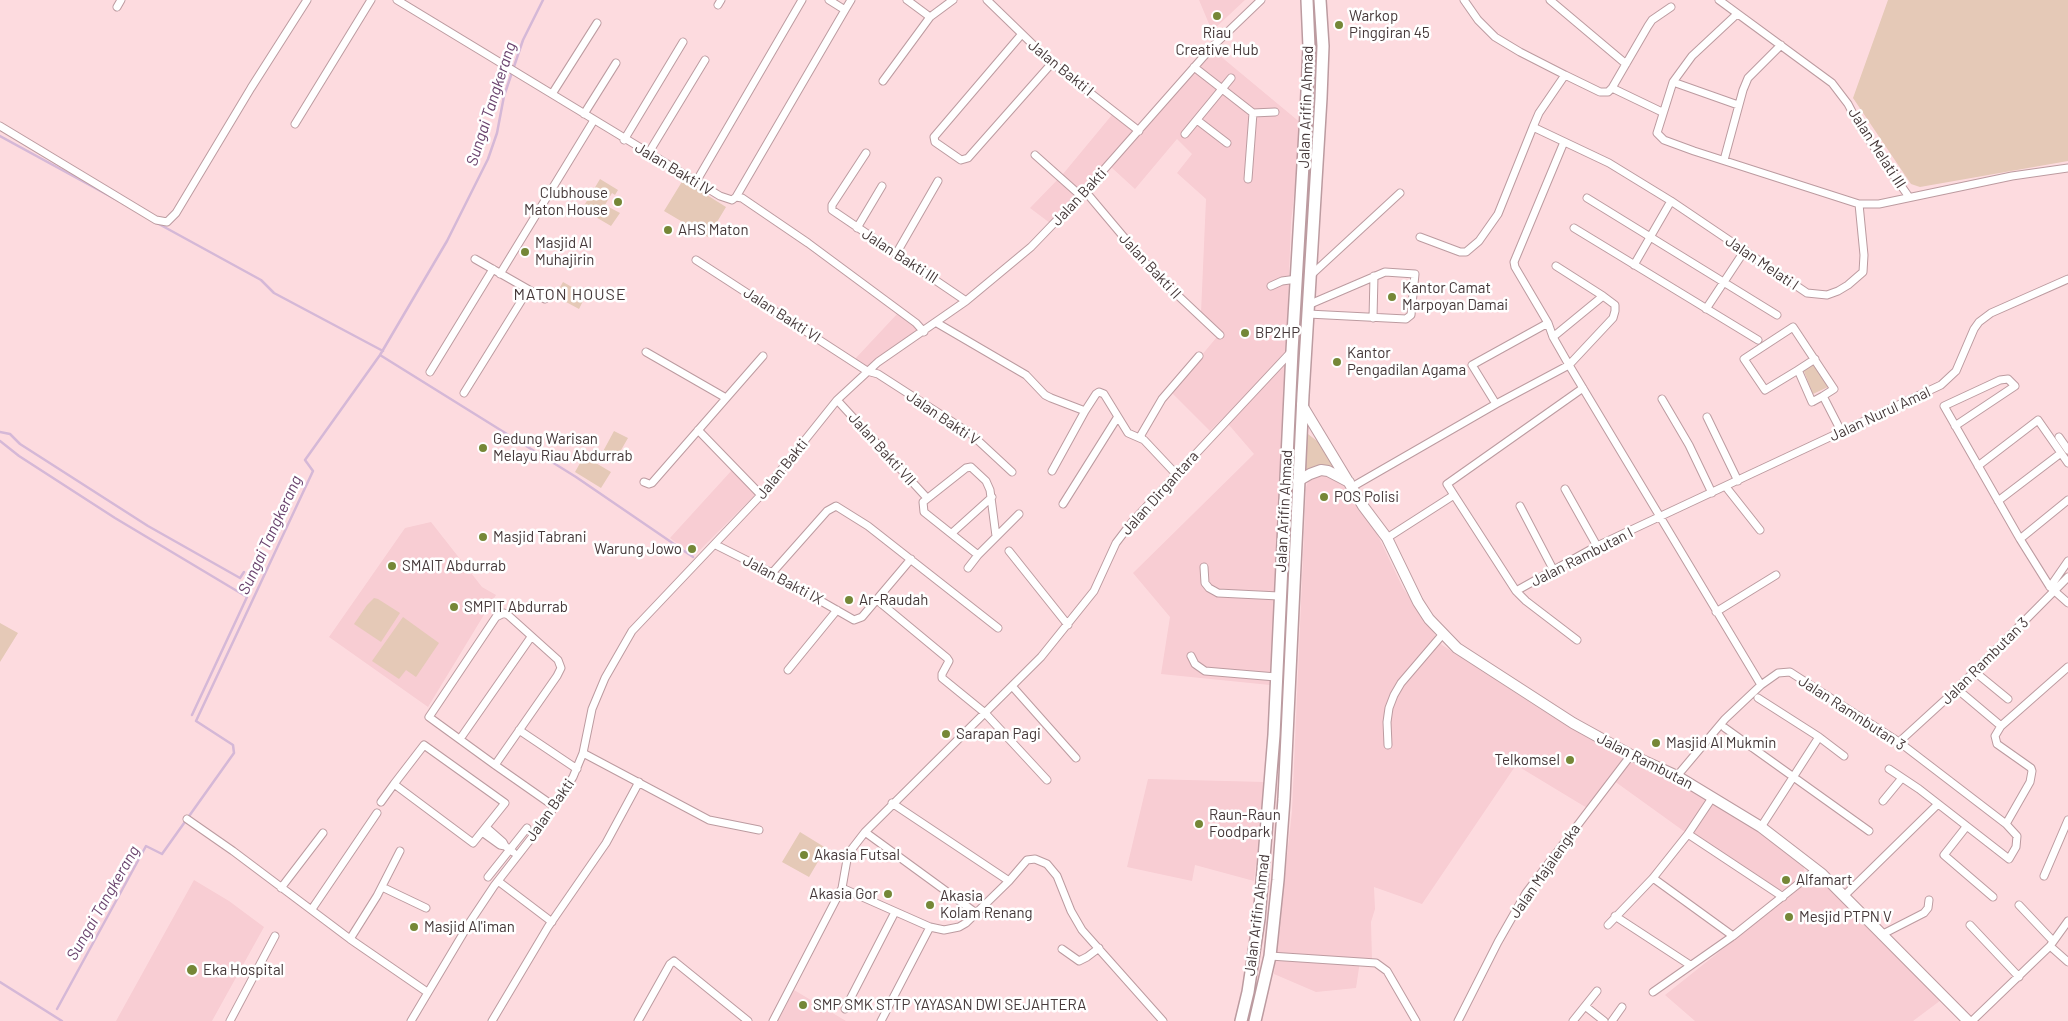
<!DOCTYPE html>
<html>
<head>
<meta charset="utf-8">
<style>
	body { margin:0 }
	canvas { display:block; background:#fddbdf }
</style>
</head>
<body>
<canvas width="2068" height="1021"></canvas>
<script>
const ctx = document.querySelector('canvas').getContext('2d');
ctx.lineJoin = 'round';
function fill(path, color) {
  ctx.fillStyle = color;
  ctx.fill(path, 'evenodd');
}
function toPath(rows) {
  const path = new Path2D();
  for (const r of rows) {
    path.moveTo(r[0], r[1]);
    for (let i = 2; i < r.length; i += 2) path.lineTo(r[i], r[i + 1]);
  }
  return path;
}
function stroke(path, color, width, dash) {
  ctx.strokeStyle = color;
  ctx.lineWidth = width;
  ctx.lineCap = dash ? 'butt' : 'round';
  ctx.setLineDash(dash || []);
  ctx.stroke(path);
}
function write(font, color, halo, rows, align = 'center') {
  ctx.font = font + ' Barlow,sans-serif';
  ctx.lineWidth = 5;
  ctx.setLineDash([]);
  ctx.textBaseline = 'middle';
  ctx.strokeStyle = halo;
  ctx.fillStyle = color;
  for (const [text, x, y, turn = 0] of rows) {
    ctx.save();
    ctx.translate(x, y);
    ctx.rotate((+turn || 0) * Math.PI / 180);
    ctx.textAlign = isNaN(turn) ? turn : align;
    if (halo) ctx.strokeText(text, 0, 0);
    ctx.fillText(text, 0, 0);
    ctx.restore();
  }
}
const built = toPath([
	[1199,0,1245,0,1212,31],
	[1213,50,1302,124,1291,222,1282,460,1270,685,1161,674,1170,617,1133,573,1254,454,1223,418,1210,431,1171,392,1221,332,1201,313,1206,199,1177,173,1192,154,1177,139,1135,189,1111,167],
	[1116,110,1133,131,1050,223,1030,208,1063,174],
	[898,313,919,330,867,368,855,359],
	[732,470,756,494,694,556,670,538],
	[1311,472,1346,479,1380,540,1403,588,1442,645,1540,709,1623,758,1673,779,1755,828,1803,862,1804,870,1788,890,1777,890,1685,832,1610,778,1587,808,1516,765,1422,904,1374,887,1375,909,1371,922,1372,960,1360,961,1356,988,1316,992,1274,974,1292,811,1306,488],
	[431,522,482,587,496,595,428,707,329,637,405,528],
	[1148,779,1265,782,1254,881,1195,865,1192,881,1127,867],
	[1817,874,1941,1000,1913,1021,1695,1021,1665,995],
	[194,880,229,901,264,927,212,1021,116,1021],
	[794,990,846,1021,778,1021]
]);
const green = toPath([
	[1888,0,2068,0,2068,161,1920,187,1911,184,1853,98],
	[600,179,618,190,615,195,612,193,605,205,620,213,611,226,582,209],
	[683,180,726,207,708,237,664,211],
	[563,282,586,295,579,309,555,296],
	[1813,364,1828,387,1813,394,1803,369],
	[614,431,628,438,613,464,600,457],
	[1304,431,1321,444,1334,467,1305,469],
	[584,456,611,472,601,488,575,472],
	[374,598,378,599,400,613,381,642,354,624,367,605],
	[403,617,439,643,416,677,406,670,399,679,372,661],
	[0,623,18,633,0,662],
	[800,832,826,848,809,877,782,862]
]);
const stream = toPath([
	[0,136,117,200],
	[157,223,261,280,274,293,383,351],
	[380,355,576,477,693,557],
	[0,432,10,434,20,444,148,526,240,578,244,572],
	[0,441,19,456,115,518,247,597,192,715],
	[0,982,62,1021],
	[57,1009,146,846,162,854,234,753,233,745,196,721,313,471,305,460,380,355,447,241,488,159,497,133,504,96,523,40,543,0]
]);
const minor = toPath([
	[397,0,720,196,732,200,736,197,742,198,808,243,916,323,924,332],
	[829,0,845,10,851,0],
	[907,0,930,17],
	[987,0,1052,63,1139,131],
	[1464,0,1478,20,1495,37,1520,52,1565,75,1539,113,1533,127,1609,163,1671,201,1807,293,1827,295,1838,291,1848,285,1863,272,1864,255,1859,204,1694,151,1664,140,1657,133,1673,82,1692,56,1737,14],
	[1550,0,1626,64],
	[1719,0,1832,83,1848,104,1860,127,1909,197],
	[718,5,721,0],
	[117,7,121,0],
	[1021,35,934,137,935,142,961,160,968,158,1052,63],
	[1194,67,1253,113,1248,179],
	[1565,75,1600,92,1608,92,1612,88,1648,26,1652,20,1671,7],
	[883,81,930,17,953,0],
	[1673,82,1738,105],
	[1612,88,1662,112],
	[552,94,597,23],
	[1253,113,1275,112],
	[584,114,616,63],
	[1197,120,1227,143],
	[295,124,371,0],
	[0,126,156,220,167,222,176,213,251,88,307,0],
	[1185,134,1231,78],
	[624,140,683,42],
	[1564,142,1514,262,1515,267,1548,323,1553,337,1569,365,1761,685],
	[866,153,832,205,832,210,966,301],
	[648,154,705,60],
	[1035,155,1081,196],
	[1724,160,1743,90,1748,78,1781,45],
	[696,182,802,0],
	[1085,191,1154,273,1220,335],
	[736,197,845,10],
	[1587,198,1777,315],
	[1859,204,1879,204,2012,176,2068,168],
	[857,228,882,186],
	[1574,228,1758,340],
	[1420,237,1460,252,1466,252,1479,241,1498,214,1533,127],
	[896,254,938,181],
	[475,259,545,299],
	[696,260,867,371,878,374,971,434,1012,472],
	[1634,265,1671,201],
	[1556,266,1603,296],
	[500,274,594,120],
	[1310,276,1400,193],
	[1271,286,1282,281,1297,279],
	[1706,309,1745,250],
	[1308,314,1406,319,1411,315,1415,274,1385,272,1308,305],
	[1373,318,1374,276],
	[937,323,1026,375,1045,395,1051,398,1085,411,1096,394,1099,392,1104,394,1128,433,1144,440,1176,474],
	[646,352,726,398],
	[1798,370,1815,359],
	[430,372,493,269],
	[464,393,528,290],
	[1823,396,1834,389,1793,327,1744,359,1765,390,1798,370,1812,402,1823,396,1841,431],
	[1662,399,1689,445,1712,493],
	[837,400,927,498],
	[1496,404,1472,365,1548,323],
	[1707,417,1738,481],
	[1955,426,2015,386,2008,379,2000,380,1944,406,2020,539,2050,587,2068,603],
	[698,430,761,495],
	[2059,437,2068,450],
	[1142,439,1141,435,1162,399,1199,356],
	[1978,466,2038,420,2068,463],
	[1052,471,1085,411],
	[644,482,649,484,652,483,763,356],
	[1352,487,1496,404,1569,365,1613,318,1615,311,1615,305,1603,296,1553,337],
	[1726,487,1760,530],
	[1565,489,1597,546],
	[1454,495,1447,484,1583,388],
	[1998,501,2061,453],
	[1063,504,1117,418],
	[1520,506,1554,571],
	[952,533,992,497],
	[1387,538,1454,495,1516,591,1597,546,1941,385,1956,371,1974,329,1979,322,1991,313,2068,279],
	[2020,539,2068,500],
	[716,545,772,573,854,620,862,617,911,559],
	[1009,551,1068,625],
	[978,555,924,512,923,502,966,468,971,467,986,481,990,490,996,536],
	[1204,567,1205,583,1209,588,1218,593,1279,596],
	[968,568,978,555,1019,514],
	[772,573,827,511,836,506,868,526,998,628],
	[2050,587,2068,561],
	[1516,591,1526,601,1577,640],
	[877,600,947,658,949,661,942,674,942,678,985,713,1047,780],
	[1716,612,1776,575],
	[1191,656,1195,664,1205,671,1276,677],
	[788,670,837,610],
	[1975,672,2008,699],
	[1012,686,1076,758],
	[1957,689,2001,726],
	[1758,698,1819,737,1761,827],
	[1725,728,1869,831],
	[519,730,577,769],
	[1819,737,1844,756],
	[460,739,531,637],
	[1899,742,1957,689,2068,577],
	[1388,745,1387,722,1389,708,1394,695,1401,683,1442,635],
	[583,753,709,820,759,830],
	[495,765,557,676,561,668,558,660,508,615,504,613,496,617,429,717,495,765,555,807],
	[1677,776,1725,719,1761,685,1778,673,1790,672,1899,742,2006,824,2017,836,2016,847,2009,859,1919,789,1889,769],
	[1883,801,1902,778],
	[381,802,394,784,424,745,505,803,473,843,394,784],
	[892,803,1009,881],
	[187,819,233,851,350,939,427,992],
	[2006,824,2030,782,2032,771,2031,768,1997,744,1995,736,2001,726,2068,667],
	[486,827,503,842,505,846,513,852],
	[1966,827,1944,855,1993,897],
	[482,832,500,845,505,846],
	[865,832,976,913],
	[1688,834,1783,897],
	[2044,876,2068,820],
	[488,877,527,828],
	[1653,878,1733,936],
	[498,881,552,922],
	[382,887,426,908],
	[281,888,323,833],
	[842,888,930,927,944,930,959,927,966,923,1009,881,1027,860,1035,859,1047,864,1057,876,1071,911,1082,930,1163,1021],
	[1844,896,1938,804],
	[2019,905,2053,941],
	[312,909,377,813],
	[1615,916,1690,965],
	[1608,925,1653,878,1688,834,1712,798],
	[1970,925,2019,977],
	[1881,935,1924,913,1928,908,1929,900],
	[350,939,377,896,400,851],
	[2050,946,2068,962],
	[1062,949,1079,961,1087,957,1099,948],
	[1270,956,1376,963,1387,971,1416,1021],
	[1653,992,1733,936,1817,869],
	[1585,1006,1597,991],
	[845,1009,895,912],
	[230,1021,275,936],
	[411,1021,470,922,494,886,547,818,573,777,583,753,592,709,605,678,632,631,761,495,837,400,878,362,966,301,1031,247,1085,191,1212,47,1261,0],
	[492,1021,548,927,606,843,639,782],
	[638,1021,670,964,674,961,748,1021],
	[773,1021,842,888,848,854,865,832,1041,657,1094,591,1116,543,1132,522,1291,352],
	[881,1021,930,927],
	[1458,1021,1498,942,1526,893,1631,755],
	[1573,1021,1585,1006,1604,1021],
	[1612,1021,1622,1007],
	[1972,1021,2050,946,2068,921]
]);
const secondary = toPath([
	[1302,405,1363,506,1387,538,1418,602,1429,619,1457,648,1573,723,1631,755,1677,776,1761,827,1822,874,1968,1021],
	[1298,481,1310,474,1321,470,1328,471,1349,482]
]);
const primary = toPath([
	[1241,1021,1248,992,1259,919,1274,735,1292,351,1306,114,1309,47,1307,0],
	[1255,1021,1270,956,1278,880,1284,799,1303,395,1321,98,1323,46,1320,0]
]);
const markers = [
	[1217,16,5,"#758737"],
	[1339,25,5,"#758737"],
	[618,202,5,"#758737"],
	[668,230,5,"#758737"],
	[525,252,5,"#758737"],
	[1392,297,5,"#758737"],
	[1245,333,5,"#758737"],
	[1337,362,5,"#758737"],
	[483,448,5,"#758737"],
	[1324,497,5,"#758737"],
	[483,537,5,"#758737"],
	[692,549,5,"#758737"],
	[392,566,5,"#758737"],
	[849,600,5,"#758737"],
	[454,607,5,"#758737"],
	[946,734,5,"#758737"],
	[1656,743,5,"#758737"],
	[1570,760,5,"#758737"],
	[1199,824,5,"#758737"],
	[804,855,5,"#758737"],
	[1786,880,5,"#758737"],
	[888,894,5,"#758737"],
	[930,905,5,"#758737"],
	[1789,917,5,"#758737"],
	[414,927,5,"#758737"],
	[192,970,6,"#758737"],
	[803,1005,5,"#758737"]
];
const poiNames = [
	["Warkop",1349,16],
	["Pinggiran 45",1349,33],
	["Riau",1217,33,"center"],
	["Creative Hub",1217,50,"center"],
	["Clubhouse",608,193,"right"],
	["Maton House",608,210,"right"],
	["AHS Maton",678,230],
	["Masjid Al",535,243],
	["Muhajirin",535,260],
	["Kantor Camat",1402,288],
	["Marpoyan Damai",1402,305],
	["BP2HP",1255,333],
	["Kantor",1347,353],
	["Pengadilan Agama",1347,370],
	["Gedung Warisan",493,439],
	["Melayu Riau Abdurrab",493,456],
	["POS Polisi",1334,497],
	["Masjid Tabrani",493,537],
	["Warung Jowo",682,549,"right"],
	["SMAIT Abdurrab",402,566],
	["Ar-Raudah",859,600],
	["SMPIT Abdurrab",464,607],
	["Sarapan Pagi",956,734],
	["Masjid Al Mukmin",1666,743],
	["Telkomsel",1560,760,"right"],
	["Raun-Raun",1209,815],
	["Foodpark",1209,832],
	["Akasia Futsal",814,855],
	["Alfamart",1796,880],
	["Akasia Gor",878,894,"right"],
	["Akasia",940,896],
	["Kolam Renang",940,913],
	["Mesjid PTPN V",1799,917],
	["Masjid Al'iman",424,927],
	["Eka Hospital",203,970],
	["SMP SMK STTP YAYASAN DWI SEJAHTERA",813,1005]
];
const streetNames = [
	["Jalan Bakti I",1061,68,39],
	["Jalan Arifin Ahmad",1306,107,-88],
	["Jalan Melati III",1877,148,57],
	["Jalan Bakti IV",674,169,31],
	["Jalan Bakti",1079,197,-47],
	["Jalan Bakti III",900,256,33],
	["Jalan Melati I",1762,263,34],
	["Jalan Bakti II",1150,266,47],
	["Jalan Bakti VI",782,315,33],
	["Jalan Nurul Amal",1880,414,-25],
	["Jalan Bakti V",943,418,34],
	["Jalan Bakti VII",882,449,48],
	["Jalan Bakti",782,469,-51],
	["Jalan Dirgantara",1160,493,-48],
	["Jalan Arifin Ahmad",1284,511,-87],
	["Jalan Rambutan I",1582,557,-27],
	["Jalan Bakti IX",783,580,28],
	["Jalan Rambutan 3",1985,661,-45],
	["Jalan Ramnbutan 3",1852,713,33],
	["Jalan Rambutan",1645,761,27],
	["Jalan Bakti",550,810,-55],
	["Jalan Majalengka",1545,871,-55],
	["Jalan Arifin Ahmad",1257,915,-83]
];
const waterNames = [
	["Sungai Tangkerang",491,104,-72],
	["Sungai Tangkerang",270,535,-65],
	["Sungai Tangkerang",103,903,-60]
];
const neighbourhoodNames = [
	["MATON HOUSE",570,295]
];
fill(built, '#f8cdd3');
fill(green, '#e5c9b7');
stroke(stream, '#d5b8d7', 2.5);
stroke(minor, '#bc9ba0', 9);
stroke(secondary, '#bc9ba0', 12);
stroke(primary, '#bc9ba0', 14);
stroke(minor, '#fff', 7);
stroke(secondary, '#fff', 10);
stroke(primary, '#fff', 11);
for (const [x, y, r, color] of markers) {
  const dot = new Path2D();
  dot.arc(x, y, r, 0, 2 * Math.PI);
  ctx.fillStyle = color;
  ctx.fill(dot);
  stroke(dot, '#fff', 2);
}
write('15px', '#453839', '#fff', poiNames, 'left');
write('15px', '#453839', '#fff', streetNames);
write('italic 16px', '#69426d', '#fff', waterNames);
ctx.letterSpacing = '1px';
write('16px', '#453839', '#fff', neighbourhoodNames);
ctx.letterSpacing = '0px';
</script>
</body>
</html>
